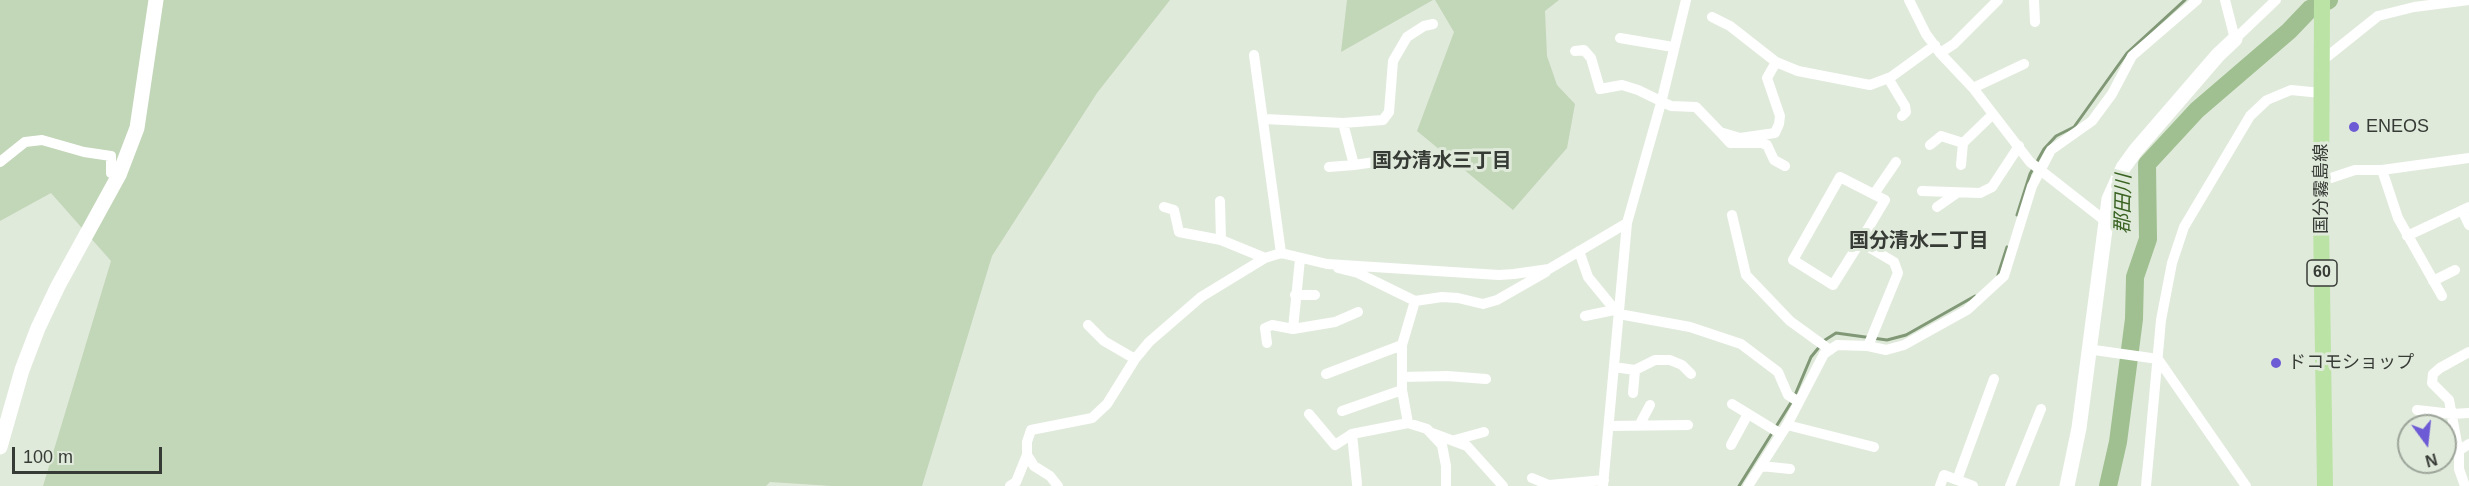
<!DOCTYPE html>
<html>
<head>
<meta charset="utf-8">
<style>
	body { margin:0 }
	#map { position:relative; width:2469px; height:486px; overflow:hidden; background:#e0eadb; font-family:Arial,sans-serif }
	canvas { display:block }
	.north { position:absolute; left:2397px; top:414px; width:60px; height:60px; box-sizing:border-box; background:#e0eadb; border:2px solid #9ca499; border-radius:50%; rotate:165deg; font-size:16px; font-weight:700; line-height:24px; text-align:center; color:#373b36 }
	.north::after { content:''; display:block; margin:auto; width:21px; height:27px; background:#6d5bd5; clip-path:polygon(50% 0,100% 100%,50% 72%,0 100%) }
	.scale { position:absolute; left:12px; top:447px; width:150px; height:27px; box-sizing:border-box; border:3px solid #373b36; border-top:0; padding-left:8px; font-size:18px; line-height:21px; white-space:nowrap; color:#373b36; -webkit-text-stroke:4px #e0eadb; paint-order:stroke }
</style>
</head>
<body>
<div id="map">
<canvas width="2469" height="486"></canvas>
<div class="north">N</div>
<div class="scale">100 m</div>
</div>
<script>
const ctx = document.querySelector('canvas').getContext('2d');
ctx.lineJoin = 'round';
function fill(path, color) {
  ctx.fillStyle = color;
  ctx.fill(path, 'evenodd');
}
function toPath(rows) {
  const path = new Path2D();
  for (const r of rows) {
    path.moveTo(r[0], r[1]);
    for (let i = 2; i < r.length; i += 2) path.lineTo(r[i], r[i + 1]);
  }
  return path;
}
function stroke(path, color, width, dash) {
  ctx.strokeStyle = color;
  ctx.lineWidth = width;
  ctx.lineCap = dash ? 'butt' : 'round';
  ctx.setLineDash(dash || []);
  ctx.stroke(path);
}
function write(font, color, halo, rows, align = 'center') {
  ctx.font = font + ' Arial,"Noto Sans JP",sans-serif';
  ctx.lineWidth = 6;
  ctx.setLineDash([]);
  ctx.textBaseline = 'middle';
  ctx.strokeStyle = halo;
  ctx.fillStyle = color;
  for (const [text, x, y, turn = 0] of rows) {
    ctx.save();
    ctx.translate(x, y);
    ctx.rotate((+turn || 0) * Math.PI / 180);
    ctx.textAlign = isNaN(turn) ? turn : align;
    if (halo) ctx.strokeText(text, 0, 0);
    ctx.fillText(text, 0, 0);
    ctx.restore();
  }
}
const green = toPath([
	[0,0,1170,0,1097,93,992,256,922,486,832,486,770,482,766,486,43,486,111,261,51,193,0,221],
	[1347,0,1433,0,1341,52],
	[1435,0,1559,0,1545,11,1547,56,1557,85,1575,104,1567,148,1513,210,1417,131,1454,32]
]);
const stream = toPath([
	[2017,215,2030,174,2044,149,2056,136,2074,127,2127,53,2185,0],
	[1998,275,2007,247],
	[1795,395,1811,357,1825,340,1836,333,1887,340,1906,335,1975,296],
	[1739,486,1792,401]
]);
const river = toPath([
	[2108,486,2118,442,2134,319,2135,277,2148,239,2147,164,2197,110,2289,31,2310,9,2329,0]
]);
const street = toPath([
	[1909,0,1926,34,1940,53,1973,88,2030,162,2104,220],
	[2034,0,2035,22],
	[2225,0,2235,39,2276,0],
	[1712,17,1730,26,1776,62,1798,71,1870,85,1891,77,1935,45],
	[1620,38,1673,47],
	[1575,51,1584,50,1591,58,1600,89,1622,85,1638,90,1671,106,1696,107,1720,132,1740,138,1775,133,1779,124,1780,116,1767,78,1776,62],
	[1940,53,1954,44,1998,0],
	[1254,55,1281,253],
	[2323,60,2378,16,2414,7,2469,0],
	[1888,78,1905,106,1906,112,1902,116],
	[1973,88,2024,64],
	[1265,119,1343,123,1383,120,1389,112,1393,61,1407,37,1424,26,1433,24],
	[1720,132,1730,143,1762,143,1767,145,1774,160,1785,166],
	[1930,145,1941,136,1963,143,1992,115],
	[0,162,25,142,42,140,84,152,111,156,111,173,119,175],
	[1354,165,1375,162],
	[1961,165,1963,143],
	[1329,167,1354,165,1343,123],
	[2382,170,2398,218,2442,296],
	[2322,181,2355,170,2382,170,2469,158],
	[1922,191,1980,193,1992,187,2019,146],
	[1874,194,1896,162],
	[1220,201,1221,240],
	[1164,207,1174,210,1179,232,1221,240,1265,258],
	[1937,207,1957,193],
	[2462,210,2469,225],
	[1732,215,1746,275,1790,321,1830,350],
	[2407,236,2469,207],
	[1579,251,1588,277,1615,310],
	[1300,259,1293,329,1335,322,1358,312],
	[1338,268,1358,273,1415,301,1442,297,1458,298,1483,304,1497,300,1546,272],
	[2433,281,2455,270],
	[1295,295,1315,295],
	[1619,314,1690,327,1741,344,1778,372,1788,395,1799,402],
	[1585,316,1619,309],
	[1088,325,1104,341,1135,359],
	[1267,343,1265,328,1272,325,1293,329],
	[1868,346,1886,350,1904,345,1967,310,2004,276,2032,186,2051,150,2092,121,2112,94,2132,56,2197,0],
	[2087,349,2158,359,2246,486],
	[1614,367,1635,370,1633,393],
	[1635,370,1655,360,1670,360,1682,365,1691,374],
	[1326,374,1402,345],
	[1402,377,1447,376,1486,379],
	[1732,404,1781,434],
	[2417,410,2452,414,2469,413],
	[1342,411,1402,390],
	[1309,414,1335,445,1352,434],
	[1408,423,1402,390,1402,345,1415,301],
	[1640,424,1650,405],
	[1787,425,1874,447],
	[1609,426,1688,425],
	[1432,433,1467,446,1503,486],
	[1455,440,1484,432],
	[1731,445,1748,414],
	[2458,451,2469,444],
	[1761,466,1790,469],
	[1532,478,1549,485,1604,480],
	[1957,480,1994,379],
	[1357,484,1352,434,1408,423,1427,429,1442,445,1446,466,1446,486],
	[1010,486,1016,482,1027,455],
	[1058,486,1050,476,1034,466,1027,455,1027,442,1031,430,1092,418,1107,404,1135,359,1149,342,1201,297,1265,258,1281,253,1327,264,1499,275,1514,274,1549,269,1627,223],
	[1603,486,1627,223,1661,103,1686,0],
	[1748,486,1787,425,1824,354,1837,345,1868,346,1898,273,1894,262,1860,242,1833,285,1793,260,1840,177,1885,200,1860,242],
	[1940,486,1944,475,1973,486],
	[2010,486,2041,409],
	[2146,486,2161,320,2172,263,2184,227,2250,116,2267,100,2291,90,2321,93],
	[2465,486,2459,469,2459,454,2449,400,2432,383,2433,374,2440,368,2469,352]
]);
const secondary = toPath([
	[0,447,22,370,38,328,58,286,119,175,137,128,156,0],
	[2067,486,2079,428,2109,199,2123,168,2136,150,2218,55,2235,39]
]);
const primary = toPath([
	[2322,0,2321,220,2325,486]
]);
const markers = [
	[2354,127,6,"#6d5bd5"],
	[2276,363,6,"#6d5bd5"]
];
const shields = [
	[2322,273,30]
];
const shieldNames = [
	["60",2322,273]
];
const poiNames = [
	["ENEOS",2366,127],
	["ドコモショップ",2288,363]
];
const streetNames = [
	["国分霧島線",2322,189,-90]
];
const neighbourhoodNames = [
	["国分清水三丁目",1442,161],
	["国分清水二丁目",1919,241]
];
const waterNames = [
	["郡田川",2124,204,-89]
];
fill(green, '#c2d6b8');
stroke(stream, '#809876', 3);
stroke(river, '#a0c091', 18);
stroke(street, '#fff', 10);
stroke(secondary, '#fff', 15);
stroke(primary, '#bbe3a6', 16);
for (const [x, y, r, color] of markers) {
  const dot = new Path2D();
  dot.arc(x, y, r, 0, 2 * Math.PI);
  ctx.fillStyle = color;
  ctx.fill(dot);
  stroke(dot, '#e0eadb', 2);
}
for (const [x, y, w] of shields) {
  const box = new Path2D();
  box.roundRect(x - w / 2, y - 13, w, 26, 4.5);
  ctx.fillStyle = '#e0eadb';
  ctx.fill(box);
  stroke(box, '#373b36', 1.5);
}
write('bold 16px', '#373b36', null, shieldNames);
write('18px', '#373b36', '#e0eadb', poiNames, 'left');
write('18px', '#373b36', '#e0eadb', streetNames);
write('bold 20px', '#373b36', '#e0eadb', neighbourhoodNames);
write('italic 20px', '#3b6424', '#e0eadb', waterNames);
</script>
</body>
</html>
